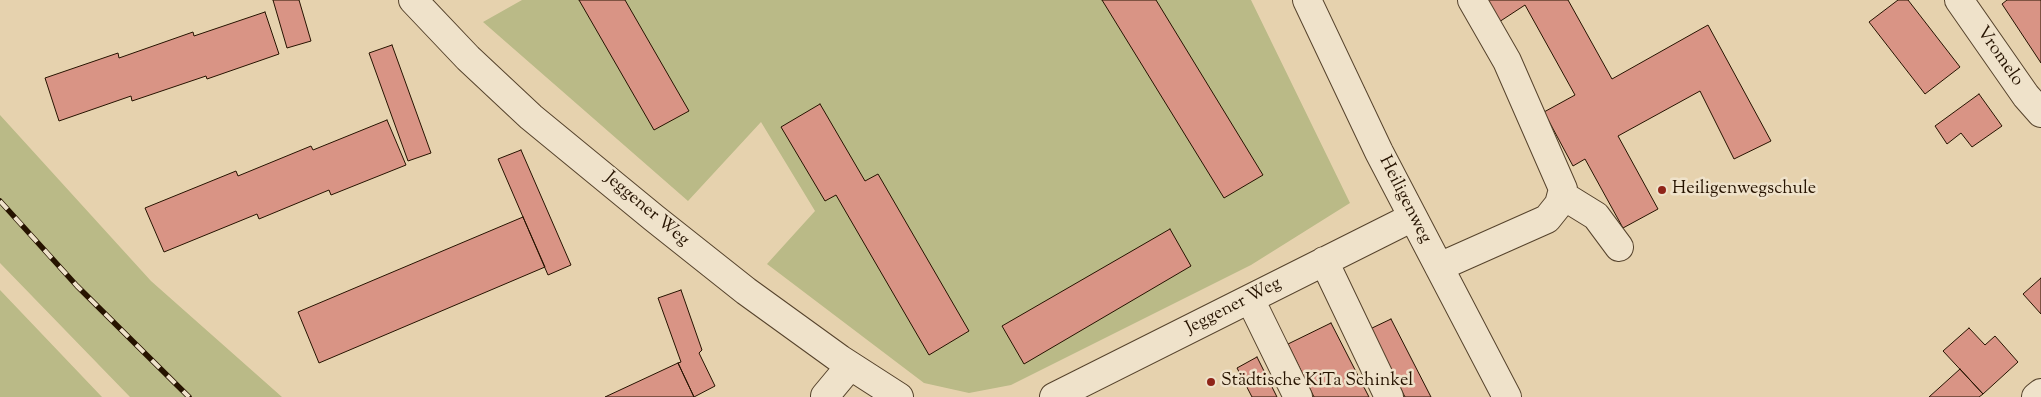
<!DOCTYPE html>
<html>
<head>
<meta charset="utf-8">
<style>
	body { margin:0 }
	canvas { display:block; background:#e6d2ae }
</style>
</head>
<body>
<canvas width="2041" height="397"></canvas>
<script>
const ctx = document.querySelector('canvas').getContext('2d');
ctx.lineJoin = 'round';
function fill(path, color) {
  ctx.fillStyle = color;
  ctx.fill(path, 'evenodd');
}
function toPath(rows) {
  const path = new Path2D();
  for (const r of rows) {
    path.moveTo(r[0], r[1]);
    for (let i = 2; i < r.length; i += 2) path.lineTo(r[i], r[i + 1]);
  }
  return path;
}
function stroke(path, color, width, dash) {
  ctx.strokeStyle = color;
  ctx.lineWidth = width;
  ctx.lineCap = dash ? 'butt' : 'round';
  ctx.setLineDash(dash || []);
  ctx.stroke(path);
}
function write(font, color, halo, rows, align = 'center') {
  ctx.font = font + ' "Sorts Mill Goudy",serif';
  ctx.lineWidth = 5;
  ctx.setLineDash([]);
  ctx.textBaseline = 'middle';
  ctx.strokeStyle = halo;
  ctx.fillStyle = color;
  for (const [text, x, y, turn = 0] of rows) {
    ctx.save();
    ctx.translate(x, y);
    ctx.rotate((+turn || 0) * Math.PI / 180);
    ctx.textAlign = isNaN(turn) ? turn : align;
    if (halo) ctx.strokeText(text, 0, 0);
    ctx.fillText(text, 0, 0);
    ctx.restore();
  }
}
const green = toPath([
	[522,0,1251,0,1350,203,1251,265,1011,385,969,393,924,383,767,264,815,211,761,122,688,201,483,22],
	[0,115,151,281,282,397,130,397,0,263],
	[0,290,102,397,0,397]
]);
const building = toPath([
	[273,0,299,0,311,41,287,48,273,0],
	[579,0,625,0,689,111,654,130,579,0],
	[1102,0,1156,0,1263,175,1224,198,1102,0],
	[1488,0,1568,0,1612,79,1708,25,1771,141,1734,159,1700,91,1618,136,1658,209,1623,228,1585,159,1573,166,1544,112,1575,95,1525,5,1499,22,1488,0],
	[1898,0,1908,0,1960,67,1925,94,1869,22,1898,0],
	[2007,0,2041,0,2041,63,2002,4,2007,0],
	[265,12,279,54,207,79,206,76,132,101,131,96,59,121,45,78,118,53,119,58,193,32,194,36,265,12],
	[392,45,431,153,408,161,369,53,392,45],
	[1979,94,2002,126,1972,147,1961,133,1947,144,1935,126,1979,94],
	[820,104,865,181,878,174,969,331,929,355,836,195,825,201,781,127,820,104],
	[387,120,406,165,331,195,329,190,259,219,257,214,164,252,145,208,236,171,238,176,311,146,313,150,387,120],
	[521,150,571,265,548,275,498,159,521,150],
	[523,217,545,267,319,363,298,312,523,217],
	[1170,229,1191,266,1024,364,1002,326,1170,229],
	[2041,278,2041,314,2023,294,2041,278],
	[681,290,702,350,699,353,715,386,694,397,678,363,681,362,658,298,681,290],
	[1391,319,1431,397,1405,397,1370,329,1391,319],
	[1331,323,1369,397,1314,397,1288,344,1331,323],
	[1969,328,1985,345,1995,336,2018,362,1983,394,1943,351,1969,328],
	[1257,357,1277,397,1252,397,1237,368,1257,357],
	[678,363,694,397,605,397,678,363],
	[1960,369,1983,394,1979,397,1929,397,1960,369]
]);
const minor = toPath([
	[413,0,468,58,531,117,654,218,746,291,840,359,899,397],
	[1307,0,1379,152,1507,397],
	[1959,0,2026,96,2041,113],
	[1562,195,1596,216,1619,247],
	[1324,261,1389,397],
	[1439,267,1547,219,1559,204,1563,189,1507,61,1472,0],
	[1250,299,1298,397],
	[825,396,850,366],
	[1054,397,1413,217],
	[2036,397,2041,393]
]);
const rail = toPath([
	[0,201,77,286,189,397]
]);
const markers = [
	[1662,190,5,"#8f2418"],
	[1211,382,5,"#8f2418"]
];
const streetNames = [
	["Vromelo",1999,57,55],
	["Heiligenweg",1404,200,63],
	["Jeggener Weg",646,210,40],
	["Jeggener Weg",1234,307,-27]
];
const poiNames = [
	["Heiligenwegschule",1672,190],
	["Städtische KiTa Schinkel",1221,382]
];
fill(green, '#baba87');
fill(building, '#d99485');
stroke(building, '#261300', 1);
stroke(minor, '#56432c', 30);
stroke(minor, '#efe2ca', 28);
stroke(rail, '#261300', 5.5);
stroke(rail, '#efe2ca', 4, [11]);
for (const [x, y, r, color] of markers) {
  const dot = new Path2D();
  dot.arc(x, y, r, 0, 2 * Math.PI);
  ctx.fillStyle = color;
  ctx.fill(dot);
  stroke(dot, '#efe2ca', 2);
}
write('18px', '#261300', '#efe2ca', streetNames);
write('18px', '#261300', '#efe2ca', poiNames, 'left');
</script>
</body>
</html>
